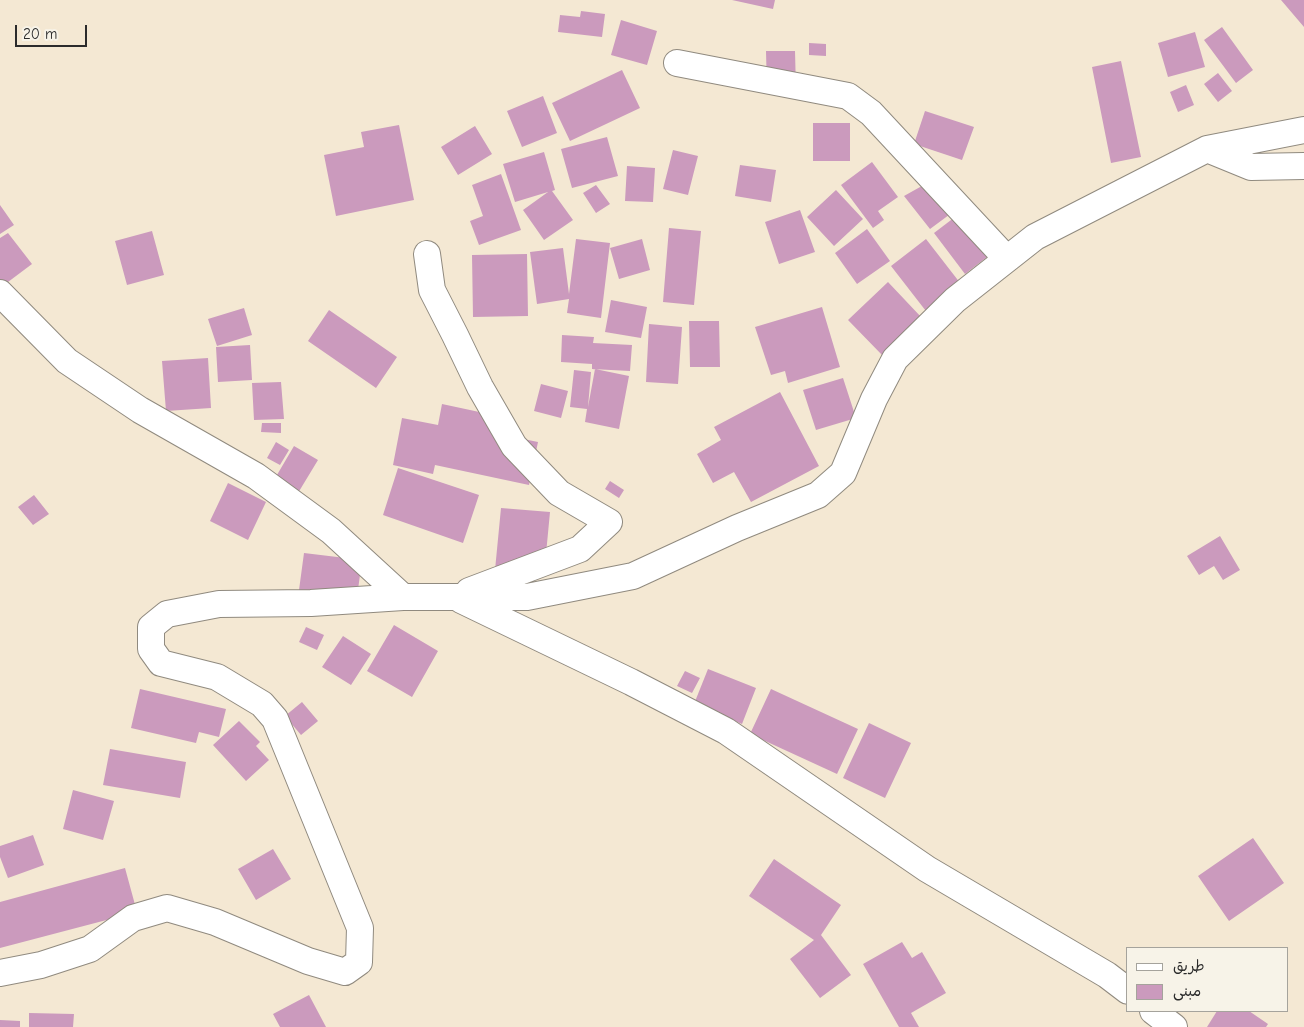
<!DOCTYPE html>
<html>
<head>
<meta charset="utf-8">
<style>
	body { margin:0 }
	#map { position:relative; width:1304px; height:1027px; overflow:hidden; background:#f4e8d3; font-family:"Comic Neue","Playpen Sans Arabic",sans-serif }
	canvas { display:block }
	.legend { position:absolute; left:1126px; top:947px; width:162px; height:65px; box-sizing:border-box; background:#f7f3e8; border:1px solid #a5a39c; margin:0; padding:6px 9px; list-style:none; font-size:15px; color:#2b2b2b }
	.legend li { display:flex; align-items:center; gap:10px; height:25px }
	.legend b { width:25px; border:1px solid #a5a39c }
	.scale { position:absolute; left:15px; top:25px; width:72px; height:22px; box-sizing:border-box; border:2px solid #2b2b2b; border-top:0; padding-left:6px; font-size:15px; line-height:18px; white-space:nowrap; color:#2b2b2b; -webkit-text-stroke:4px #f7f3e8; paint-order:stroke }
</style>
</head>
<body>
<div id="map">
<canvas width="1304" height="1027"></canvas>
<ul class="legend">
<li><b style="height:6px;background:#fff"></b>طريق</li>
<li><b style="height:14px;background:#cb9abd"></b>مبنى</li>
</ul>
<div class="scale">20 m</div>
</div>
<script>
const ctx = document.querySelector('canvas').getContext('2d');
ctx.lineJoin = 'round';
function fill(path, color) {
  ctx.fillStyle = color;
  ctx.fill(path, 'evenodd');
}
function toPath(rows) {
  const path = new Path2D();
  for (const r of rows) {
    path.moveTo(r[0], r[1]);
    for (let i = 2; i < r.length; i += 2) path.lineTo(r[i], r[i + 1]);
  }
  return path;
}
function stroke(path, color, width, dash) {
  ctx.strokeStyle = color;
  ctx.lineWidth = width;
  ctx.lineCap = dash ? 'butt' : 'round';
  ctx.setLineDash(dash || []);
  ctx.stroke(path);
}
const building = toPath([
	[732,0,775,0,773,9],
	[1281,0,1304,0,1304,27],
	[581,11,605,14,602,37,558,32,560,15,580,17],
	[621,20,657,31,647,65,611,55],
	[1222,27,1253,70,1236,83,1204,40],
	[1195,32,1205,67,1168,77,1158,43],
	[809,43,826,44,826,56,809,55],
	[766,51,795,51,796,90,767,91],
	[1121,61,1141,157,1111,163,1092,67],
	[622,70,640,108,570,141,552,103],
	[1218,73,1232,91,1218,102,1204,84],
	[1186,85,1194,105,1178,112,1170,92],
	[543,96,557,133,522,147,507,111],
	[925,111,974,127,962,160,914,144],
	[813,123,850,123,850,161,813,161],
	[399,125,414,200,336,216,324,155,364,147,361,132],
	[475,126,492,154,458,175,441,147],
	[607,137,618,176,572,188,561,149],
	[673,150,698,156,688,195,663,189],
	[544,152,555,190,552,191,573,220,544,240,523,210,548,192,515,202,503,164],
	[872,162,898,197,878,211,884,220,873,228,841,185],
	[740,165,776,170,771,202,735,196],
	[627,166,655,168,653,202,625,201],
	[501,174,521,230,479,245,470,221,483,216,472,185],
	[929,182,957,209,930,229,904,196],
	[596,185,610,204,596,213,583,193],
	[836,190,863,219,834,246,807,217],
	[0,205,14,225,0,234],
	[800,210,815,252,779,264,765,222],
	[955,217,987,257,965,274,934,233],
	[669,228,701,231,694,305,663,302],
	[867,229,890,261,857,284,835,253],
	[152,231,164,275,127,285,115,241],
	[8,233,32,264,0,288,0,238],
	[576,239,610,243,601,318,567,313,569,299,537,304,530,252,563,248,569,294],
	[642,239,650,270,619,279,610,248],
	[926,239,964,288,929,315,891,266],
	[527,254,528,316,473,317,472,255],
	[888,282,922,318,883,356,848,320],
	[611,300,647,307,641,338,605,332],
	[822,307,840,367,788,383,785,371,771,375,755,327],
	[244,308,252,335,217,346,208,319],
	[329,310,397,357,376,388,308,341],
	[689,321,719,321,720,367,690,367],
	[649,324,682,327,678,384,646,382],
	[562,335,594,337,593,343,632,345,630,371,592,369,592,364,561,362],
	[250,345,252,380,218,382,216,347],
	[208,358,211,408,166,411,162,361],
	[595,369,629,376,619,429,585,422,587,409,570,407,574,370,591,372,588,407],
	[843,378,856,418,816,430,803,390],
	[281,382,284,419,254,420,252,383],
	[541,384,568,391,561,418,534,411],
	[780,392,819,466,751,502,734,472,713,483,697,454,721,440,714,427],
	[442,404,498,416,494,433,538,442,529,485,435,465,433,474,393,465,402,418,438,425],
	[262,423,281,423,281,433,261,432],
	[276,442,289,450,280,465,267,458],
	[294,446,318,460,298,493,274,480],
	[398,468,479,495,463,543,383,515],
	[610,481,624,490,619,498,605,489],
	[228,483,266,502,248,540,210,521],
	[34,495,49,514,33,525,18,507],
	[501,508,550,512,544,575,495,570],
	[1220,536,1240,570,1223,580,1214,566,1199,575,1187,556],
	[304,553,362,560,357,597,299,590],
	[394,625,438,651,412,697,367,671],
	[306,627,324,635,317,650,299,642],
	[343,636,371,654,351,685,322,667],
	[708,669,756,688,742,724,694,704],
	[685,671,700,678,692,693,677,686],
	[140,689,226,709,219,737,199,732,196,743,131,728],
	[771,689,858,729,837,774,750,734],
	[302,702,318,721,301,735,285,716],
	[239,721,260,742,256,746,269,760,246,781,213,745],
	[869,723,911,743,885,798,843,778],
	[110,749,186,762,180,798,103,785],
	[73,790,114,801,103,840,63,829],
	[33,835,44,865,8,878,0,857,0,846],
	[1253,838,1284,883,1229,921,1198,876],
	[273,849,291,879,256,900,238,869],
	[774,859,841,905,821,935,851,975,820,998,790,959,814,940,749,896],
	[125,868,137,912,0,948,0,902],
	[902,942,912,958,922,952,946,993,911,1013,919,1027,899,1027,863,964],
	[309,995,326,1027,280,1027,273,1014],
	[1217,1011,1249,1011,1268,1024,1266,1027,1207,1027],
	[29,1013,74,1014,73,1027,29,1027],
	[0,1020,20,1021,20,1027,0,1027]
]);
const street = toPath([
	[677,63,848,96,871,113,1007,259],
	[1207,149,1251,167,1304,166],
	[427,254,432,290,455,335,480,387,514,446,559,493,609,522,580,549,469,591],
	[0,293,67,361,140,410,256,476,331,531,403,597],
	[461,600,631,682,726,731,927,869,1107,975,1128,991],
	[0,973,41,965,90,949,133,918,167,908,215,922,308,961,345,972,359,962,360,928,275,719,262,704,217,677,161,663,151,649,151,627,167,614,219,604,311,603,403,597,527,597,633,576,737,528,818,495,843,473,874,399,895,359,955,300,1035,237,1207,149,1304,130],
	[1153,1011,1174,1027]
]);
fill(building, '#cb9abd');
stroke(street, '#908a7f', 28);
stroke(street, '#fff', 26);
</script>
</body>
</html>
